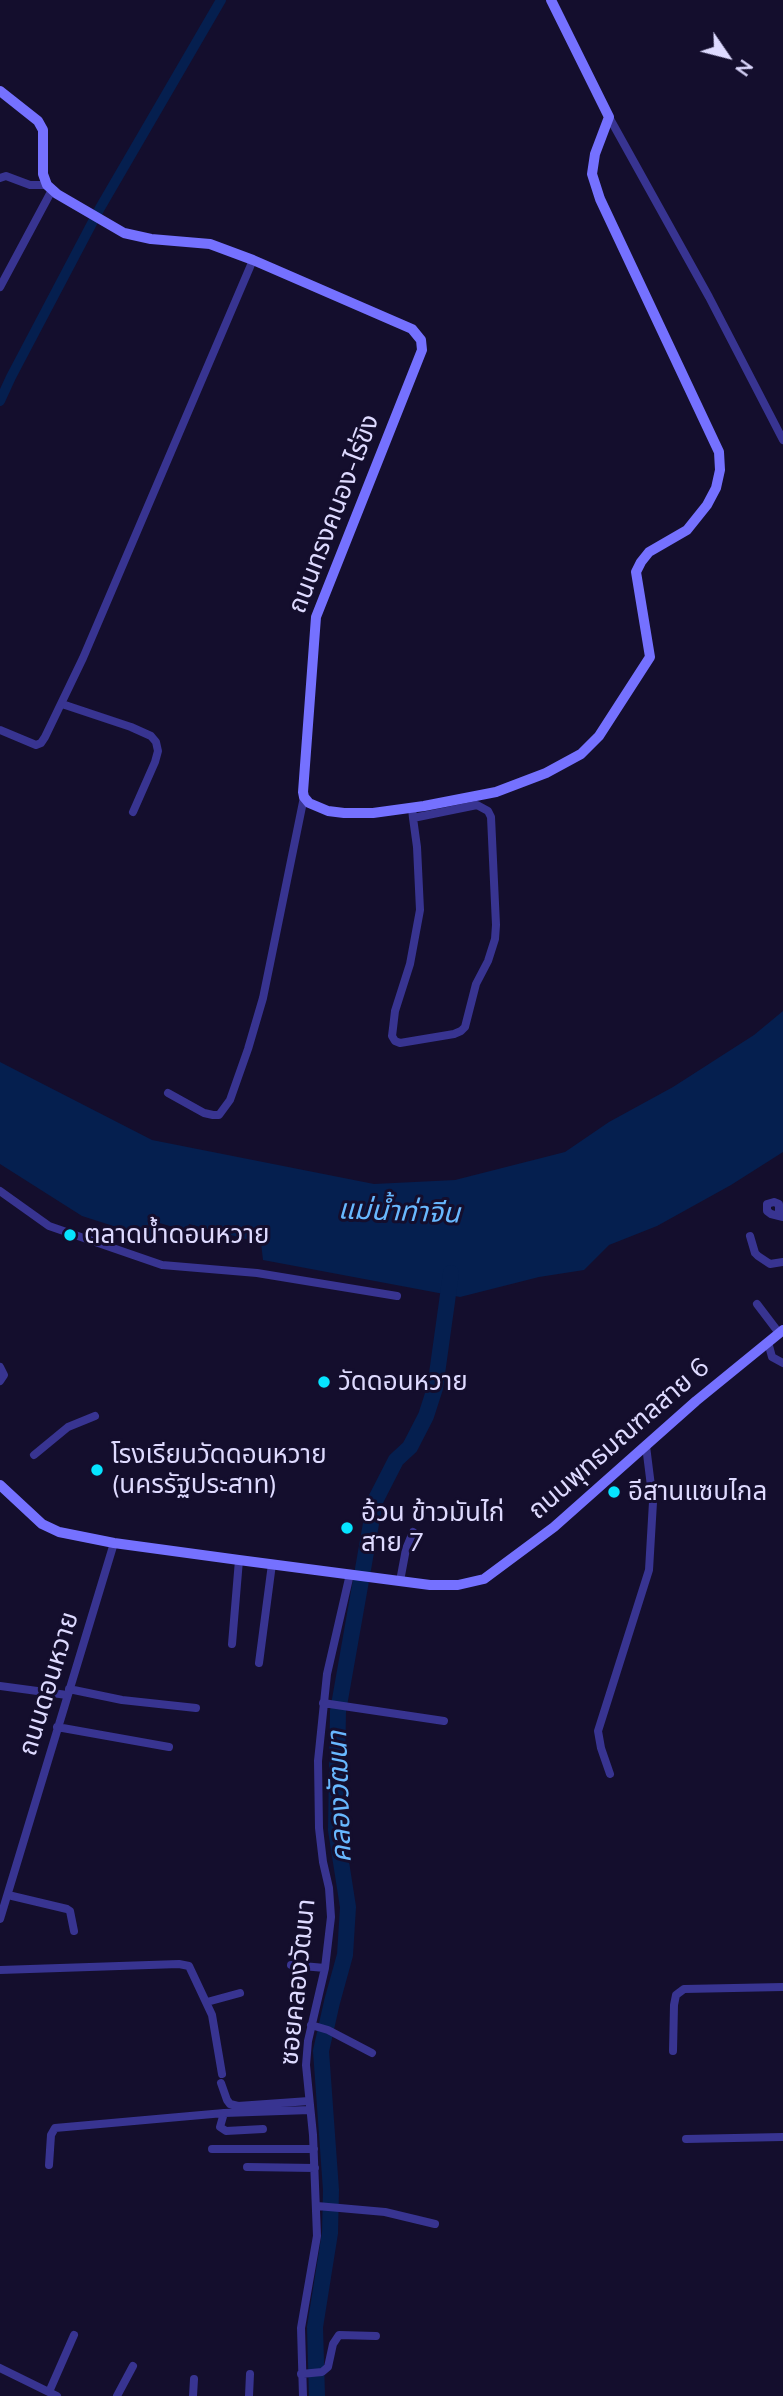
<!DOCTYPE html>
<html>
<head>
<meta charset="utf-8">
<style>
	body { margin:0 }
	#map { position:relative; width:783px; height:2396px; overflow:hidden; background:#140e2d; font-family:Mulish,sans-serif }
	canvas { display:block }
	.north { position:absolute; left:692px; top:21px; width:70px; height:70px; -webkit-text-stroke:5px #140e2d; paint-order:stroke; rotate:125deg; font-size:19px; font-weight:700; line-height:28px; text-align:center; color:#dedaff }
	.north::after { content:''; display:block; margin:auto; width:24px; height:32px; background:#dedaff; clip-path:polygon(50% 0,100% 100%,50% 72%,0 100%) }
</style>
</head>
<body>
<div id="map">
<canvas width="783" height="2396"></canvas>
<div class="north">N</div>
</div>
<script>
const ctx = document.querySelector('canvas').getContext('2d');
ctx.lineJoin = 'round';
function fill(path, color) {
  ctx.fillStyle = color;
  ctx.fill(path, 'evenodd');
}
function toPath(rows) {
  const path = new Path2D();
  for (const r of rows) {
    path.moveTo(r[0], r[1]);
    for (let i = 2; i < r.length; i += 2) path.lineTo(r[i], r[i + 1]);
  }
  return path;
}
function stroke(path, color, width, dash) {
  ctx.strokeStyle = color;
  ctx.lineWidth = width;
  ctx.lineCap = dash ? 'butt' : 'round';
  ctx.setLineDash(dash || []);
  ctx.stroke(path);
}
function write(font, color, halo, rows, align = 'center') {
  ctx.font = font + ' Mulish,"Noto Sans Thai",sans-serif';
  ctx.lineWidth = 6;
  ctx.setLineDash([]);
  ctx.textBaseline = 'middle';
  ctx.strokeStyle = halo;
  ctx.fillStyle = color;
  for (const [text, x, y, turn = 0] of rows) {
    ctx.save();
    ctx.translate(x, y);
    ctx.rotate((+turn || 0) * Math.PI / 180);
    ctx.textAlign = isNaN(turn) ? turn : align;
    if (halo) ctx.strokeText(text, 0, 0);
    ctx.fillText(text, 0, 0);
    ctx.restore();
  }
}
const water = toPath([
	[783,1011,783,1152,731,1185,657,1226,609,1245,584,1270,539,1277,460,1297,263,1260,261,1243,189,1224,187,1231,156,1222,151,1238,82,1216,0,1164,0,1062,152,1140,374,1184,455,1180,565,1152,609,1122,673,1087,754,1035]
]);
const canal = toPath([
	[0,401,11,377,100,208,221,0]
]);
const river = toPath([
	[317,2396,315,2327,330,2233,331,2190,321,2051,332,2002,345,1955,348,1907,336,1830,338,1711,375,1501,396,1460,410,1447,426,1416,435,1388,451,1273]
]);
const street = toPath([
	[609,117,709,297,783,440],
	[0,178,6,176,30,185,47,185],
	[0,287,52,190],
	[62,704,131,727,151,736,156,742,158,751,155,762,133,812],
	[0,730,36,745,41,743,45,737,83,658,253,260],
	[412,808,413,818,417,847,420,910,410,964,395,1011,393,1028,392,1036,395,1041,400,1043,454,1034,461,1031,465,1027,476,984,488,961,495,939,496,925,491,817,488,811,477,805,413,818],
	[168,1093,204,1113,213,1115,219,1115,230,1100,248,1049,263,998,304,797],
	[0,1191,49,1226,162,1265,257,1273,397,1296],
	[779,1214,779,1204,774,1202,767,1204,767,1211,771,1214,783,1217],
	[750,1236,755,1253,758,1256,770,1264,783,1262],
	[757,1304,779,1333],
	[768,1342,772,1357,783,1363],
	[0,1367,4,1375,0,1381],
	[34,1455,68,1427,95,1416],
	[400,1581,406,1549,413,1532],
	[232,1644,239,1560],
	[259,1663,272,1564],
	[0,1686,67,1695],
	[69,1689,122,1700,196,1708],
	[323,1703,444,1721],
	[57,1727,169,1747],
	[610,1774,601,1748,598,1731,649,1570,653,1502,646,1446],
	[8,1895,67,1909,70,1911,74,1931],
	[0,1919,114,1543],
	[291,1965,325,1968],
	[0,1970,179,1964,189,1966,212,2015,222,2074],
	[207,2002,240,1993],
	[311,2025,328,2030,372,2053],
	[673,2051,674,2005,676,1995,684,1989,783,1987],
	[221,2083,227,2100,230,2104,238,2106,309,2101],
	[224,2113,220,2127,226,2131,263,2129],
	[686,2139,783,2137],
	[212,2149,314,2149],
	[49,2165,51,2135,55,2128,224,2113,310,2110],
	[247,2167,315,2168],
	[317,2206,385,2212,435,2224],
	[0,2368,57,2396],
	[301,2374,322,2372,328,2367,333,2344,339,2335,376,2336],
	[49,2392,74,2335],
	[117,2396,133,2366],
	[193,2396,194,2379],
	[249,2396,250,2374],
	[303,2396,301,2328,317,2236,313,2135,306,2065,308,2041,325,1968,331,1917,329,1888,323,1862,319,1828,318,1761,327,1674,350,1574]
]);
const secondary = toPath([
	[0,91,38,121,43,130,43,174,47,185,57,194,124,233,151,239,210,244,253,260,412,329,421,340,422,350,316,617,303,792,304,797,309,803,328,811,344,813,373,813,424,806,496,792,546,773,581,754,599,736,650,657,636,572,641,562,649,552,687,530,707,505,716,488,720,470,719,452,600,199,592,174,595,154,609,117,551,0],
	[0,1485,42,1524,59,1532,114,1543,239,1560,430,1585,458,1585,484,1579,554,1527,696,1401,783,1330]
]);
const markers = [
	[70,1235,7,"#06e4ff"],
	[324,1382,7,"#06e4ff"],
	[97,1470,7,"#06e4ff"],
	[614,1492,7,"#06e4ff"],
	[347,1528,7,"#06e4ff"]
];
const streetNames = [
	["ถนนทรงคนอง-ไร่ขิง",334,514,-69],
	["ถนนพุทธมณฑลสาย 6",619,1439,-41],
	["ถนนดอนหวาย",49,1684,-73],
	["ซอยคลองวัฒนา",298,1982,-84]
];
const poiNames = [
	["ตลาดน้ำดอนหวาย",84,1235],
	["วัดดอนหวาย",338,1382],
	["โรงเรียนวัดดอนหวาย",111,1455],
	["(นครรัฐประสาท)",111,1485],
	["อีสานแซบไกล",628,1492],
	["อ้วน ข้าวมันไก่",361,1513],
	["สาย 7",361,1543]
];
const waterNames = [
	["แม่น้ำท่าจีน",399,1212,2],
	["คลองวัฒนา",340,1797,-92]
];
fill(water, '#051f4f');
stroke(canal, '#051f4f', 10);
stroke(river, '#051f4f', 16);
stroke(street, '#383491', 8);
stroke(secondary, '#7571ff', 10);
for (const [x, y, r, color] of markers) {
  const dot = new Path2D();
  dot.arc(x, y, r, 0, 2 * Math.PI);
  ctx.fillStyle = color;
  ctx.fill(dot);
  stroke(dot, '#140e2d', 2.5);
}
write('26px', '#dedaff', '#140e2d', streetNames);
write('26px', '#dedaff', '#140e2d', poiNames, 'left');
write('italic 28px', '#68b8ff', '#140e2d', waterNames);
</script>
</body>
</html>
